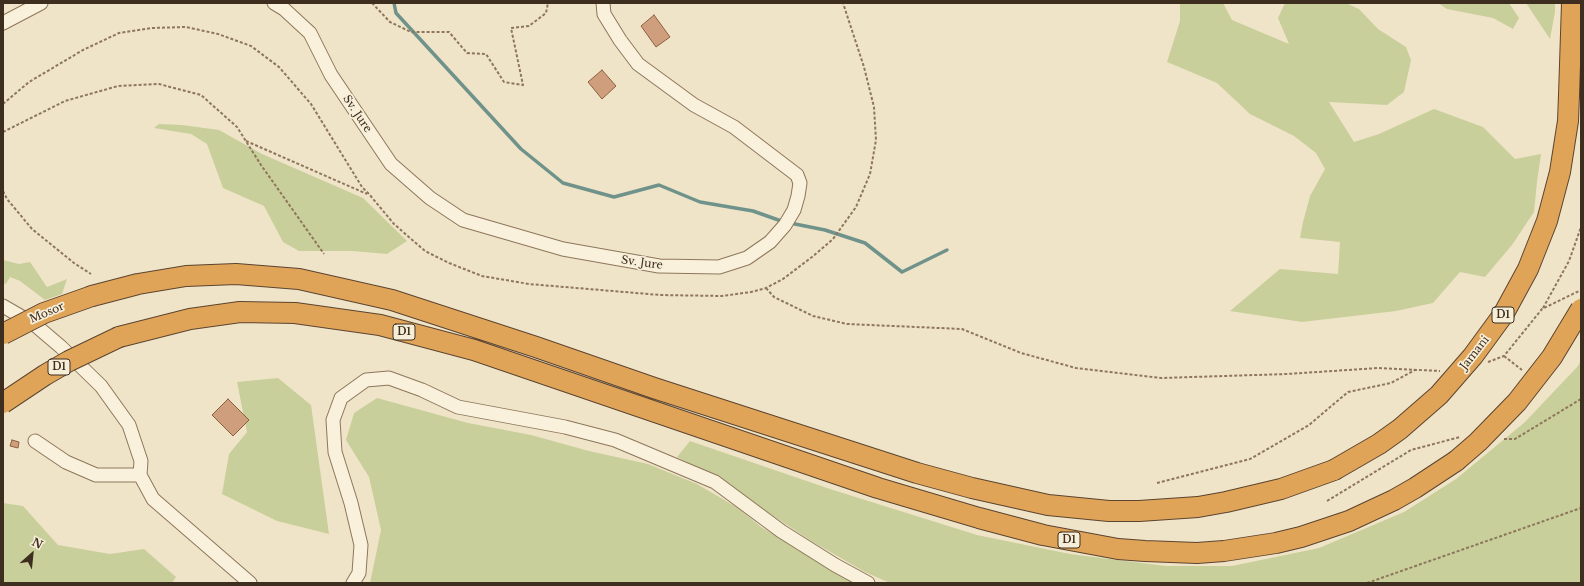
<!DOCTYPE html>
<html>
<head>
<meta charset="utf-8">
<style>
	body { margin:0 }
	#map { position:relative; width:1584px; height:586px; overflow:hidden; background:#f0e4c8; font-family:"Libre Baskerville",serif }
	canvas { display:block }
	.frame { position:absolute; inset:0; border:4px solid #3d2e20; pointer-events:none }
	.north { position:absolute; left:12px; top:534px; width:40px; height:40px; -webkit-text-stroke:3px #f7eed8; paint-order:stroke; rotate:27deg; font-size:11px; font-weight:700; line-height:16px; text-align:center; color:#3d2e20 }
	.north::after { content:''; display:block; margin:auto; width:14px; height:18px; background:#3d2e20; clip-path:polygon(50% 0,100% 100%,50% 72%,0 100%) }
</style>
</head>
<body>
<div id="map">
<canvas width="1584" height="586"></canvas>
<div class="frame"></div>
<div class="north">N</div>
</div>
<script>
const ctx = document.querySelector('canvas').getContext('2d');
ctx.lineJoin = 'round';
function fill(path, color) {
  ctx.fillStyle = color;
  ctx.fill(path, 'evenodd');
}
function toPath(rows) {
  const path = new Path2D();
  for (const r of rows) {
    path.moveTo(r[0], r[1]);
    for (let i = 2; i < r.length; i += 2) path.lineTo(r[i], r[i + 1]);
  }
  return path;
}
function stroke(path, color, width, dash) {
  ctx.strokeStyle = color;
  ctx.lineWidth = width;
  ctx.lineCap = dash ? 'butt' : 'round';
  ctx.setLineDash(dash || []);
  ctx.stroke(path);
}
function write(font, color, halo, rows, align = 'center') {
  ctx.font = font + ' "Libre Baskerville",serif';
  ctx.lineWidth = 3.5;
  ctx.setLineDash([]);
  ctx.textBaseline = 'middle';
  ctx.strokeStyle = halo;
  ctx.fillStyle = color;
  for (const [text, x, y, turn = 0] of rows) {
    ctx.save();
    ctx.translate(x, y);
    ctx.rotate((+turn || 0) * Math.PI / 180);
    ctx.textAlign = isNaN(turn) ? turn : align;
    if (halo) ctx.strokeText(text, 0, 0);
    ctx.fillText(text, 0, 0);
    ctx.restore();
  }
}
const green = toPath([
	[1180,3,1223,3,1232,20,1289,44,1278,18,1285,3,1346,3,1359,9,1378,29,1406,47,1411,60,1404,92,1387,105,1329,102,1354,142,1379,134,1434,109,1483,127,1515,159,1541,154,1537,182,1534,212,1512,245,1485,277,1460,272,1433,303,1396,311,1302,322,1230,311,1280,269,1338,274,1340,242,1300,238,1303,222,1310,196,1325,169,1316,153,1294,136,1250,114,1217,83,1167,62,1180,21],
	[1438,3,1509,3,1519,18,1513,29,1493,18,1447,9],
	[1526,3,1555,3,1555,12,1550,39],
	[159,124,182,125,219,130,262,154,363,198,407,241,387,254,352,251,299,251,283,242,264,206,223,188,207,144,191,134,154,128],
	[3,260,19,264,30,262,47,287,67,279,62,294,45,300,20,281,10,277,6,284,3,283],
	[1581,360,1581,583,890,583,865,572,813,542,708,473,677,457,690,441,830,489,977,535,1070,554,1166,566,1232,566,1319,548,1404,512,1456,479,1525,422,1578,366],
	[278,378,311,405,329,534,277,521,222,494,229,454,247,432,237,382],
	[377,398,468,423,531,435,589,451,648,464,697,484,738,508,761,527,856,583,370,583,381,530,369,477,346,440,354,413],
	[3,503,23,506,58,545,110,554,144,549,176,577,172,583,3,583]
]);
const stream = toPath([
	[394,3,396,13,521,149,563,183,614,197,659,185,700,202,753,211,784,222],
	[790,223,825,230,865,243,902,272,947,250]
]);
const building = toPath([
	[654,15,670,37,656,47,641,26,654,15],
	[602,70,616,86,602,99,588,82,602,70],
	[228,399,249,420,233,436,212,415,228,399],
	[12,440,19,442,18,448,10,446,12,440]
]);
const path = toPath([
	[372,3,390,22,411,32,449,32,467,53,486,54,504,82,523,85,511,28,529,26,546,13,548,3],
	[3,104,29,82,83,50,119,33,152,28,186,27,218,34,251,46,279,67,311,104,362,187,369,194,394,224,425,251,449,263,482,276,529,284,660,295,722,296,751,292,766,288,783,279,812,257,833,239,856,207,870,174,876,140,874,107,864,67,843,3],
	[3,132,65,101,118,86,159,84,201,95,237,127,261,165,324,254],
	[246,141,367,194],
	[3,191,7,199,32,229,74,263,91,274],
	[766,288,774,297,813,316,847,324,962,329,1021,353,1076,368,1161,378,1287,374,1378,368,1440,371],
	[1543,308,1569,261,1581,227],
	[1504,356,1522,370],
	[1488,362,1504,356,1542,309,1581,290],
	[1504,439,1515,439,1581,399],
	[1157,483,1250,459,1309,425,1348,392,1391,383,1415,370],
	[1327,501,1411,450,1460,437],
	[1367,583,1581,508]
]);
const minor = toPath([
	[274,3,284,9,310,33,331,75,391,164,430,198,463,220,563,249,659,266,719,267,747,258,770,242,785,225,794,210,798,196,800,183,797,175,734,127,694,105,638,64,620,40,604,14,603,3],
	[3,23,41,3],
	[3,306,34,324,61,347,101,386,129,425,141,461,140,475,153,499,250,583],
	[35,441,66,462,96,475,140,475],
	[353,583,359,573,361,545,351,503,335,452,333,420,341,398,366,380,389,378,422,390,458,407,565,427,615,440,715,482,781,531,835,565,868,583]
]);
const highway = toPath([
	[1569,95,1572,3],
	[92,296,138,284,186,276,236,274,299,279,392,300,536,347,654,388,917,473,972,488,1048,505,1109,511,1139,511,1198,507,1226,502,1281,489,1334,470],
	[119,337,190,319,240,312,295,313,380,325,474,350,878,488,979,518,1043,535,1118,549,1145,551,1197,553,1224,551,1276,543,1301,537,1349,521,1394,500,1415,488,1456,461]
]);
const highwayBridge = toPath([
	[3,334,44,313,92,296],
	[3,403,45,375,69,361,119,337],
	[1456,461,1478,442,1517,402,1552,357,1581,309],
	[1334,470,1379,444,1400,429,1439,395,1473,356,1503,315,1528,269,1547,221,1560,172,1568,121,1569,95]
]);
const shields = [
	[1503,315,22],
	[404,332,22],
	[59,367,22],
	[1069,540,22]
];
const shieldNames = [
	["D1",1503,315],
	["D1",404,332],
	["D1",59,367],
	["D1",1069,540]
];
const streetNames = [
	["Sv. Jure",357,114,56],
	["Sv. Jure",642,263,8],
	["Mosor",47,313,-23],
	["Jamani",1475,353,-52]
];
fill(green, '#c9cf9b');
stroke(stream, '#6f938a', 3.5);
fill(building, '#cf9f7d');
stroke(building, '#8d5f41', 1);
stroke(minor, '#8d765c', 15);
stroke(highway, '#5b4430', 22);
stroke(path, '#8d765c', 2, [3, 2]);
stroke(minor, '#faf1dc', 13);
stroke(highway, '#e0a458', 20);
stroke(highwayBridge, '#5b4430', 22, []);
stroke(highwayBridge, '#e0a458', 20);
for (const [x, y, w] of shields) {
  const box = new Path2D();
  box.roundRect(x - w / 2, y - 8, w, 16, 3);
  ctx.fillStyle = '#f7eed8';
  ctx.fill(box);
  stroke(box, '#3d2e20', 1);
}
write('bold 10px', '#3d2e20', null, shieldNames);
write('11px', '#3d2e20', '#f7eed8', streetNames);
</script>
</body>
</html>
